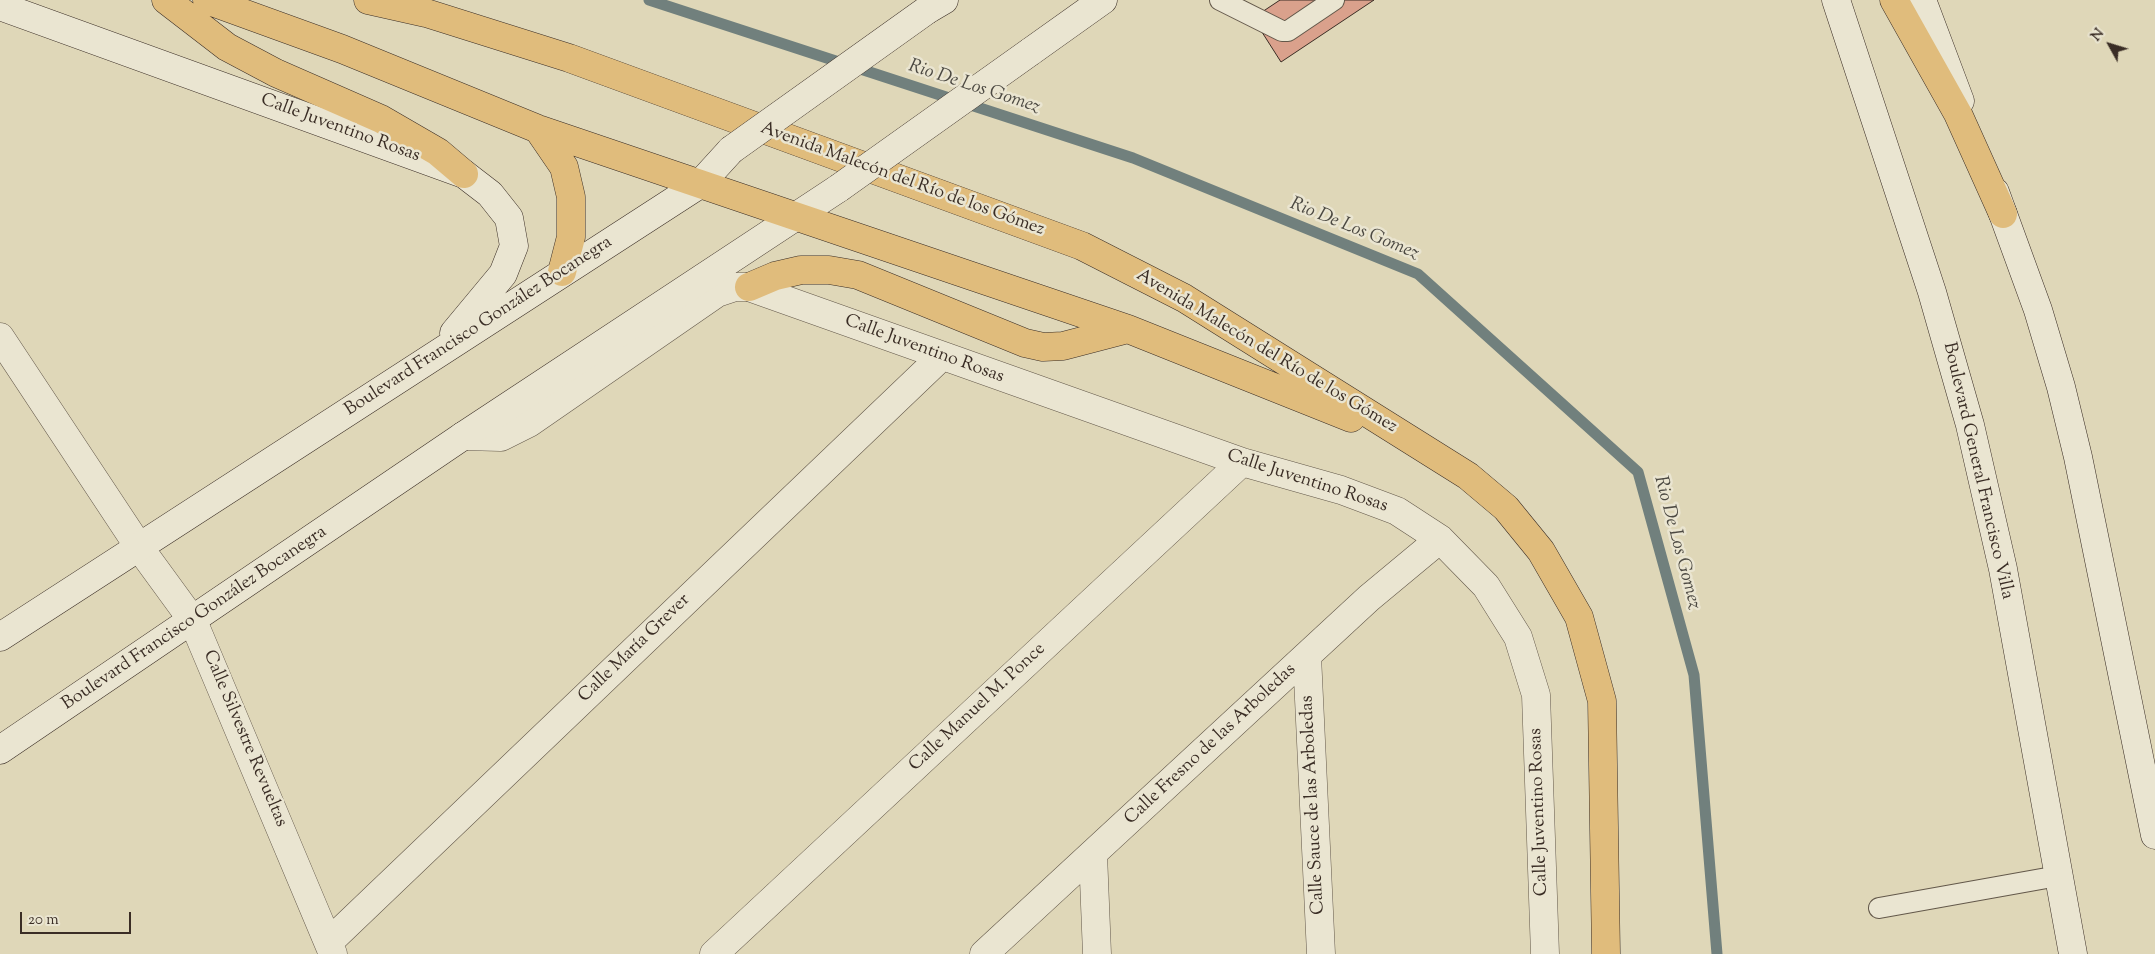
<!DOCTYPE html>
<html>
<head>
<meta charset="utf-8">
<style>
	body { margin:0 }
	#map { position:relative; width:2155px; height:954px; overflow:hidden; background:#dfd7b8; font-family:"Sorts Mill Goudy",serif }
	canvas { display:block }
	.north { position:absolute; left:2085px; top:20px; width:50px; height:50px; -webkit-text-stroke:4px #eae5d1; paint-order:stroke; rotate:309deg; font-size:14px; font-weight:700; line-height:20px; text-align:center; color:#3a2d25 }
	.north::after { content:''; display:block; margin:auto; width:18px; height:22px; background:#3a2d25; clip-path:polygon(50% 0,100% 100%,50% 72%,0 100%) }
	.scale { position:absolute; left:20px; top:912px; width:111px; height:22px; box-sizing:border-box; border:2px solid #3a2d25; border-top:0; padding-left:6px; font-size:15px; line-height:18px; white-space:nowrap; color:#3a2d25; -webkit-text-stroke:4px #eae5d1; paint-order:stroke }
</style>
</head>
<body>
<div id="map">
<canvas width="2155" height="954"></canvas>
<div class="north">N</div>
<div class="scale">20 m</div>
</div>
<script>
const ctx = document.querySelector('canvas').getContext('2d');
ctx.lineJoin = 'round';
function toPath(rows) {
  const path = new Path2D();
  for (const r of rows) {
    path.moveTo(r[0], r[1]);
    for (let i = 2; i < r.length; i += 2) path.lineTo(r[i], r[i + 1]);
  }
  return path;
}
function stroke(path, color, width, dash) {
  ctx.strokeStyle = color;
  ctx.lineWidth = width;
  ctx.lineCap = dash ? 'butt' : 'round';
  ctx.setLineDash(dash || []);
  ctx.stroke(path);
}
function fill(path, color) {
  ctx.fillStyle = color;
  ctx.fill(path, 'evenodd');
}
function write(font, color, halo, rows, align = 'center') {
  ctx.font = font + ' "Sorts Mill Goudy",serif';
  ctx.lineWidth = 5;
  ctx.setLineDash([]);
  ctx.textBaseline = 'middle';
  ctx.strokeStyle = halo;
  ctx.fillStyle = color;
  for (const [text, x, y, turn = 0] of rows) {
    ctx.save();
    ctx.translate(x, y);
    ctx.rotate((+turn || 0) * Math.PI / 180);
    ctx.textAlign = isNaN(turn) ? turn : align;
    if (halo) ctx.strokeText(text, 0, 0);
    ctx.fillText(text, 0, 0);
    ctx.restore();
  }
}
const stream = toPath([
	[649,0,1133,158,1418,274,1638,472,1694,675,1717,954]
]);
const building = toPath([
	[1280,0,1374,0,1281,62,1253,18,1280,0]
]);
const lane = toPath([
	[1220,0,1282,31,1288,31,1334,0],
	[1879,908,2058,876]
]);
const street = toPath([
	[0,337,139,547,193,621,333,954],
	[463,436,501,437,529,423,717,293,735,287,749,287,1242,462,1341,490,1397,511,1440,539,1486,586,1518,637,1536,695,1545,954],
	[1307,656,1321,954],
	[1093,854,1097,954],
	[329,942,941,357],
	[714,954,1242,462],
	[984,954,1369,598,1440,539]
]);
const secondary = toPath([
	[1836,0,1932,292,1970,425,2003,569,2073,954],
	[1922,0,1960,101],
	[0,6,464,174,490,194,509,218,514,246,503,274,454,333],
	[927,10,944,0],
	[1030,52,1103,0],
	[1995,192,2038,310,2061,387,2078,457,2155,835],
	[0,637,700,184,731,150],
	[0,750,463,436,839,188]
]);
const primary = toPath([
	[166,0,227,47,276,73,381,119,438,152,464,174],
	[207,0,342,49,538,129,1128,329,1351,418],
	[368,0,426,13,569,58,1082,246,1184,298,1468,476,1506,508,1541,551,1579,617,1602,701,1606,954],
	[1894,0,1958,114,2003,214],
	[538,129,564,167,571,197,571,237,562,272],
	[749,287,775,276,801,270,829,270,858,275,1025,343,1043,347,1063,346,1128,329]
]);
const secondaryBridge = toPath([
	[731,150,927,10],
	[839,188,1030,52]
]);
const streetNames = [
	["Calle Juventino Rosas",340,129,20],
	["Avenida Malecón del Río de los Gómez",902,180,20],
	["Boulevard Francisco González Bocanegra",479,327,-33],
	["Calle Juventino Rosas",924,350,20],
	["Avenida Malecón del Río de los Gómez",1266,352,31],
	["Boulevard General Francisco Villa",1977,471,77],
	["Calle Juventino Rosas",1307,482,18],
	["Boulevard Francisco González Bocanegra",195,619,-34],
	["Calle María Grever",635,649,-44],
	["Calle Manuel M. Ponce",978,708,-43],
	["Calle Silvestre Revueltas",244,739,67],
	["Calle Fresno de las Arboledas",1211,745,-43],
	["Calle Sauce de las Arboledas",1314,805,-93],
	["Calle Juventino Rosas",1540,812,-92]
];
const waterNames = [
	["Rio De Los Gomez",974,88,18],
	["Rio De Los Gomez",1354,230,22],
	["Rio De Los Gomez",1676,543,75]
];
stroke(stream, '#71807d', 11);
fill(building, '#daa18c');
stroke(building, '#3a2d25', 1);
stroke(lane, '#63584a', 22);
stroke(street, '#63584a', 29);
stroke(secondary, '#3a2d25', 29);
stroke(primary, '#3a2d25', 29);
stroke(lane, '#eae5d1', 20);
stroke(street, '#eae5d1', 28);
stroke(secondary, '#eae5d1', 28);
stroke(primary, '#e0bc7c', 28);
stroke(secondaryBridge, '#3a2d25', 29, []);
stroke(secondaryBridge, '#eae5d1', 28);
write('18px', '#3a2d25', '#eae5d1', streetNames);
write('italic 19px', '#4c4942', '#eae5d1', waterNames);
</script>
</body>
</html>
